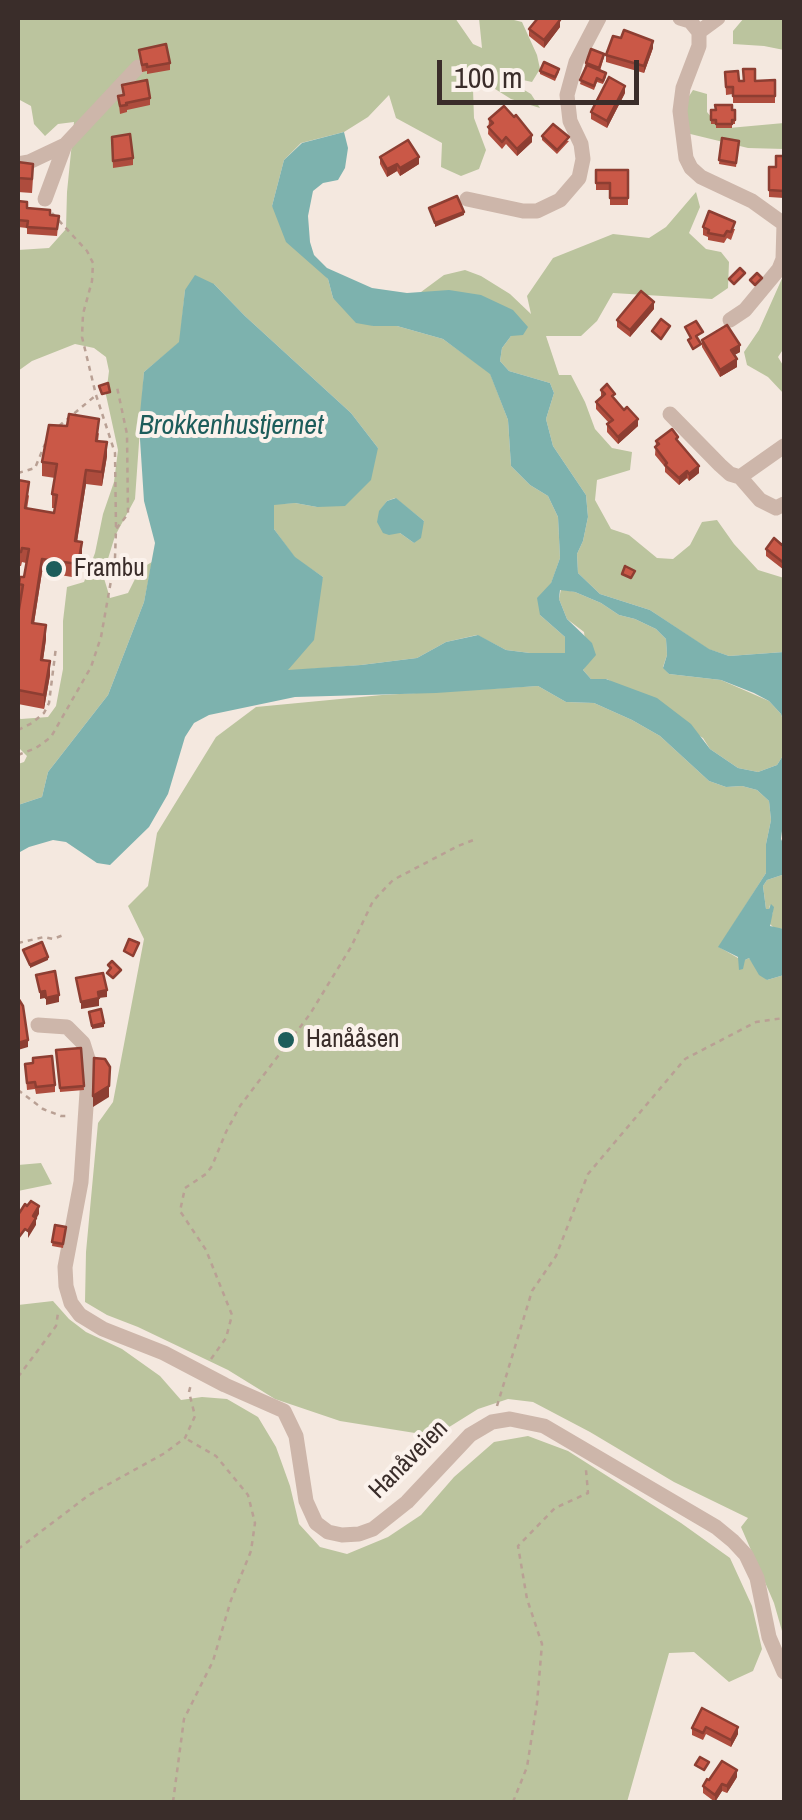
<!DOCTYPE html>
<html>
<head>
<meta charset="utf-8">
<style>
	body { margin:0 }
	#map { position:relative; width:802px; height:1820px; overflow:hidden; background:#f4e8df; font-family:"Archivo Narrow",sans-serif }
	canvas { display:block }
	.frame { position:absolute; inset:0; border:20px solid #3a2d2a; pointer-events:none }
	.scale { position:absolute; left:437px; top:60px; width:202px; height:45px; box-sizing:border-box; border:5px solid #3a2d2a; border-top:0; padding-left:12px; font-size:30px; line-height:35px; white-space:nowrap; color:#3a2d2a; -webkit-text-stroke:8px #fbf2ec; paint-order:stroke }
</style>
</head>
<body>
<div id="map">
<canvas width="802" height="1820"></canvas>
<div class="frame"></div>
<div class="scale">100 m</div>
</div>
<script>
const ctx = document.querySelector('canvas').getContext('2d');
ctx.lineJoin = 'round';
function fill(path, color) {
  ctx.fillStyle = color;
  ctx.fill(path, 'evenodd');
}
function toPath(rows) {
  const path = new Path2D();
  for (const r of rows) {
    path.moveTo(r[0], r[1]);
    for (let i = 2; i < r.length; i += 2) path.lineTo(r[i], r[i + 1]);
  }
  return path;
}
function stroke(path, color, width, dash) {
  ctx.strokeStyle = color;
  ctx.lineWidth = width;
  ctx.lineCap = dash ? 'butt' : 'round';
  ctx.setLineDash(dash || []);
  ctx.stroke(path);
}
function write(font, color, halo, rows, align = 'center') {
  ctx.font = font + ' "Archivo Narrow",sans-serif';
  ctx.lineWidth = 8;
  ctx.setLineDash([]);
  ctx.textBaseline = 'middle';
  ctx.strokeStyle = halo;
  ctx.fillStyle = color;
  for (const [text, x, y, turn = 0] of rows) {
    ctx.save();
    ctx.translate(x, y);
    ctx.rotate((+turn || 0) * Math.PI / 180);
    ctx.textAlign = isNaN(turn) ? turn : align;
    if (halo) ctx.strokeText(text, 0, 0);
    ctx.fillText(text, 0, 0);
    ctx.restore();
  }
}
const green = toPath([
	[18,18,455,18,473,44,482,48,479,18,506,18,522,22,537,55,540,69,532,82,514,78,511,82,531,94,540,108,511,99,484,82,473,89,474,118,486,150,479,169,461,176,441,167,442,143,396,118,389,95,368,117,344,132,301,143,284,160,272,206,328,279,333,298,373,326,397,326,443,339,490,373,508,420,511,466,530,485,548,496,558,517,560,558,540,615,565,637,565,653,530,653,506,650,477,635,446,642,417,658,361,665,287,671,323,577,295,558,274,529,274,504,295,503,317,507,378,448,351,413,245,316,214,284,185,290,180,342,144,372,135,499,115,536,103,575,110,598,128,593,140,569,152,562,144,602,108,695,48,772,42,797,18,805,18,764,24,762,27,756,18,747,18,718,21,719,48,717,56,706,63,669,63,621,67,587,84,582,95,553,103,514,114,482,118,450,106,395,109,371,106,357,94,348,75,344,32,361,18,371,18,250,49,248,66,229,67,192,74,122,58,124,45,136,34,124,31,106,18,99],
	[395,498,424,521,414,543,400,533,380,511,387,501],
	[744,18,784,18,784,50,764,46,733,44,733,31],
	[693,90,707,94,707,112,717,124,729,128,784,123,784,149,748,148,678,131,678,113],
	[696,192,700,207,689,233,706,249,721,252,729,262,728,288,712,299,613,293,597,321,581,336,546,336,559,375,571,375,585,402,595,429,612,448,632,452,630,470,597,480,595,500,611,529,629,535,657,558,673,559,690,545,702,522,717,520,734,544,758,570,784,578,784,652,729,656,708,649,650,610,600,594,578,573,577,554,583,541,588,517,586,495,553,446,546,419,554,393,550,383,509,371,500,361,502,348,511,336,421,292,444,275,465,270,481,276,510,294,531,314,527,296,553,258,613,234,649,238,666,227],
	[784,274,784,348,778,357,784,367,784,394,768,377,747,365,744,352,759,330],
	[561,589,575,592,601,603,619,615,635,619,656,629,666,639,667,655,663,667,669,674,721,680,769,701,781,714,784,724,782,741,784,754,777,765,758,772,738,768,710,749,703,738,607,679,591,679,583,670,588,662,584,632,567,619,559,599],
	[538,686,566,702,594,703,632,720,660,736,709,781,726,787,742,786,757,790,769,801,771,820,766,844,766,873,719,947,738,958,745,960,749,958,767,980,784,975,784,1638,774,1603,741,1527,748,1518,674,1482,590,1432,533,1402,508,1399,478,1409,446,1429,415,1433,340,1421,275,1399,228,1370,138,1327,107,1315,85,1302,86,1252,98,1123,113,1102,144,939,128,906,148,886,157,833,216,737,256,707,382,695],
	[784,866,784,929,774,928,769,923,773,912,770,905,769,909,766,909,763,886,767,880,782,875],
	[41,1163,52,1184,18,1191,18,1165],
	[53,1301,69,1319,86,1332,122,1349,160,1376,181,1400,202,1397,227,1399,258,1417,276,1447,290,1486,299,1524,320,1547,347,1554,388,1537,421,1515,454,1477,494,1442,528,1436,568,1451,681,1523,730,1558,752,1606,762,1649,753,1671,729,1682,694,1652,669,1653,627,1802,18,1802,18,1305]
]);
const water = toPath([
	[344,132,348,148,345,168,338,180,323,183,313,191,308,216,310,242,314,255,327,268,372,288,407,293,449,290,481,295,513,310,528,327,523,335,511,336,502,348,500,361,509,371,550,383,554,393,546,419,553,446,586,495,588,517,583,541,577,554,578,573,600,594,650,610,709,649,729,656,784,652,784,724,781,714,769,701,754,693,721,680,669,674,663,668,667,655,666,639,656,629,635,619,619,615,601,603,575,592,560,590,559,599,567,619,592,643,596,655,583,670,591,679,606,679,657,698,691,724,710,749,738,768,758,772,777,765,784,754,784,829,782,831,781,839,784,845,784,872,782,875,767,880,763,886,766,909,769,909,771,904,774,907,770,926,784,929,784,975,767,980,759,975,749,958,745,960,743,969,739,970,738,957,718,947,766,873,766,844,771,820,769,801,757,790,742,786,726,787,709,781,660,736,632,720,594,703,566,702,538,686,436,693,295,697,209,715,194,723,185,737,168,794,149,827,110,865,97,863,66,842,53,840,29,847,20,852,18,851,18,805,42,797,48,772,108,695,144,602,155,543,144,501,139,424,144,372,179,342,185,290,195,275,214,284,245,316,351,413,378,448,371,480,345,506,317,507,295,503,274,505,274,529,295,557,323,577,314,640,288,670,361,665,417,658,446,642,478,635,506,650,530,653,565,653,565,637,540,615,537,598,551,583,560,558,558,517,548,496,530,485,511,466,508,420,490,374,443,339,397,326,373,326,356,323,333,298,328,279,286,242,272,206,284,160,302,143],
	[396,498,424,521,421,538,414,543,400,533,389,535,383,533,377,522,379,511,387,501]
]);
const path = toPath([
	[52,213,87,251,93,263,92,281,83,314,82,337,96,395,115,453,116,528],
	[59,426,95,396],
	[18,473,35,468,45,444],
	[18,730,32,723,44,713,49,703,56,647],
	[18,755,36,748,51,737,91,667,101,637,115,558,116,529,128,514,127,434,117,387],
	[18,943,44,937,53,939,66,934],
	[18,1090,43,1109,61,1116,69,1116],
	[211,1359,226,1338,232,1315,206,1250,180,1211,185,1188,206,1174,212,1166,226,1132,240,1106,310,1014,351,947,373,901,393,880,458,846,476,839],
	[18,1377,56,1326,58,1313],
	[497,1406,532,1291,556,1256,588,1174,685,1059,756,1022,784,1018],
	[18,1549,89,1495,165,1453,185,1438,195,1416,189,1392,191,1384],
	[173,1802,184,1719,213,1661,231,1600,251,1551,255,1523,248,1495,216,1456,185,1438],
	[513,1802,527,1767,537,1703,542,1644,527,1599,518,1546,555,1508,588,1493,586,1470]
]);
const minor = toPath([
	[680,18,690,21,699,32,699,46,683,88,680,111,686,158,691,168,701,177,752,201,784,224],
	[699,32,718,18],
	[18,164,29,162,65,145,138,67],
	[45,199,65,145],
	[467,199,523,211,537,211,560,200,579,178,583,159,581,144,570,121,567,95,576,62,599,18],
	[730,320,745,310,779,269,783,259,784,224],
	[670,414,720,465,730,474,740,477,784,446],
	[740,477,760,500,776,508,784,504],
	[38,1025,67,1027,83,1043,89,1062,81,1182,65,1267,66,1286,71,1303,80,1315,103,1329,164,1353,225,1385,284,1411,296,1436,306,1501,316,1523,328,1532,342,1535,359,1534,373,1529,407,1502,470,1435,492,1422,510,1419,544,1426,716,1527,733,1541,746,1555,757,1578,769,1637,784,1672]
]);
const wall = toPath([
	[560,27,544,48,529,36,529,29],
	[653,48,644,73,606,62,606,55],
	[139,50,170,63,170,70,147,74,147,71,142,72],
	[604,57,600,71,606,77,603,84,597,82,594,90,580,84,586,63],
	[540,71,559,72,555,81,540,74],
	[725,72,739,81,775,80,775,103,733,103,733,94,726,95],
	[122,85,150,98,150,105,127,110,127,112,120,114,118,96,123,95],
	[625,93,607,128,591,119,591,112],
	[711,110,735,110,735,124,732,124,732,128,716,128,716,124,711,124],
	[489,119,532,142,517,156,506,144,502,149,488,134],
	[542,136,569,141,557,154,542,140],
	[112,137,133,158,133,165,113,168],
	[722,138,739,141,736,167,719,164],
	[784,156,784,198,769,197,769,167,776,167],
	[380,157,419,164,400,176,397,171,387,177,380,164],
	[18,162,33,178,32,193,18,192],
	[596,170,628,170,628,205,610,205,610,190,596,190],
	[18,201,27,208,50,215,59,216,57,236,27,234,27,228,18,227],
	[703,227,735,229,731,240,727,238,724,243,708,240,708,237,703,235],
	[654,309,630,337,617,327,617,320],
	[702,340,740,352,734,355,737,367,720,377,702,347],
	[601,390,615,399,638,426,618,444,607,432,607,424,609,423,596,409,596,402,601,397],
	[99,433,98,441,107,456,102,486,86,484,77,541,82,556,78,578,42,572,34,623,46,639,43,660,50,675,44,709,18,704,18,615,20,598,19,584,24,577,26,563,22,562,21,566,18,566,18,480,29,496,27,509,54,513,54,508,52,508,52,494,55,478,42,476,42,462],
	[656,441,678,442,699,473,689,481,687,478,679,485,665,472,665,467,655,455],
	[784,542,784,570,766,556,766,549,782,545],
	[81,1048,84,1090,60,1092,56,1050],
	[25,1064,55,1085,55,1092,36,1094,35,1089,27,1090],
	[55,1225,66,1227,63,1248,52,1246],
	[702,1708,738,1734,731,1747,706,1734,703,1740,692,1735,692,1728],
	[737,1777,727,1793,722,1791,715,1802,703,1793,703,1786]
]);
const shadedWall = toPath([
	[560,20,560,27,544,48,544,40],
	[653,41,653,48,644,73,644,66],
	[625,86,625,93,607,128,607,121],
	[532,135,532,142,517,156,517,149],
	[419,157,419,164,400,176,400,168],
	[397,164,397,171,387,177,387,169],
	[464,212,464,215,435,227,435,223],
	[654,302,654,309,630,337,630,330],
	[740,345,740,352,731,357,731,350],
	[737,359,737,367,720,377,720,370],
	[638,419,638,426,618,444,618,437],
	[107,442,107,456,102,486,102,472],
	[699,466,699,473,689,481,689,474],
	[86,470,86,484,75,555,75,541],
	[687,471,687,478,679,485,679,478],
	[82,542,82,556,78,578,78,564],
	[42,559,42,572,32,636,32,623],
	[46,625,46,639,41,674,41,660],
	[50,661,50,675,44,709,44,695],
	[48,957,48,960,30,968,30,965],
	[107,990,107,997,99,998,99,1006,81,1009,81,1002,98,992],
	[45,991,45,998,40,999,40,992],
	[59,995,59,1002,46,1005,46,998],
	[104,1023,104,1027,92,1029,92,1026],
	[28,1040,28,1047,18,1050,18,1043],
	[109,1086,109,1097,93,1107,93,1096],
	[39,1206,39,1214,36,1219,36,1225,28,1238,28,1231,33,1216],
	[738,1727,738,1734,731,1747,731,1740],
	[737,1770,737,1777,727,1793,727,1786],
	[722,1784,722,1791,715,1802,715,1795]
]);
const building = toPath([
	[538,18,557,18,560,20,544,40,529,29,538,18],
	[624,30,653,41,644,66,606,55,613,36,621,38,624,30],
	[166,44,170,63,147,67,147,64,142,65,139,50,166,44],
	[591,49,604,54,599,68,586,63,591,49],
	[544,62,559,69,555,77,540,71,544,62],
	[587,65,606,73,603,81,597,78,594,86,580,80,587,65],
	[743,69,755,69,755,81,775,80,775,96,733,96,733,87,726,87,725,72,738,71,739,81,744,81,743,69],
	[609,77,625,86,607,121,591,112,609,77],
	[147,80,150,98,126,103,127,105,120,106,118,96,124,95,122,85,147,80],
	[715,105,732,105,732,110,735,110,735,120,732,120,732,124,716,124,716,120,711,120,711,110,716,110,715,105],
	[504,106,514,117,516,115,532,135,517,149,506,137,502,142,488,127,493,123,489,119,504,106],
	[553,124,569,137,557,150,542,136,553,124],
	[130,134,133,158,113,161,112,137,130,134],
	[722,138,739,141,736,163,719,160,722,138],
	[408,140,419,157,400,168,397,164,387,169,380,157,408,140],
	[776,156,784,156,784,191,769,190,769,167,776,167,776,156],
	[18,162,33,164,32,179,18,178,18,162],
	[596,170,628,170,628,198,610,198,610,183,596,183,596,170],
	[457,196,464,212,435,223,429,208,457,196],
	[18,201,27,202,27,208,50,210,50,215,59,216,57,229,27,227,28,221,18,220,18,201],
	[709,211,735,222,731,232,727,231,724,236,708,233,709,230,703,227,709,211],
	[740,268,745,273,734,284,729,279,740,268],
	[757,273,762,278,755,285,750,280,757,273],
	[641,291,654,302,630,330,617,320,641,291],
	[661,319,670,326,661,339,652,331,661,319],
	[696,321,703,332,696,336,701,344,693,349,688,340,691,338,685,327,696,321],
	[727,325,740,345,731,350,737,359,720,370,702,340,727,325],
	[108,383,110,392,102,394,99,386,108,383],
	[607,384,615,394,612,396,624,410,627,407,638,419,618,437,607,424,613,420,596,402,605,394,601,390,607,384],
	[69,414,99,419,96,441,107,442,102,472,86,470,75,541,82,542,78,564,42,559,32,623,46,625,41,660,50,661,44,695,18,690,18,615,23,585,19,584,20,577,24,577,29,549,22,548,21,552,18,552,18,480,29,482,25,508,54,513,57,495,52,494,57,464,42,462,49,425,67,426,69,414],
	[672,429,678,437,676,439,699,466,689,474,687,471,679,478,665,465,667,463,655,447,659,444,656,441,672,429],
	[774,538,782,545,784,542,784,563,766,549,774,538],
	[625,566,635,571,631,578,622,574,625,566],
	[129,939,139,943,133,956,124,951,129,939],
	[42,942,48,957,30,965,23,950,42,942],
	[112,961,121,970,113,978,107,973,111,968,108,965,112,961],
	[55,971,59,995,46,998,45,991,40,992,36,975,55,971],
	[103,973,107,990,98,992,99,998,81,1002,76,978,103,973],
	[18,998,23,1006,28,1040,18,1043,18,998],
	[101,1009,104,1023,92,1026,89,1012,101,1009],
	[81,1048,84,1086,60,1088,56,1050,81,1048],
	[52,1056,55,1085,36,1087,35,1082,27,1083,25,1064,33,1063,33,1058,52,1056],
	[94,1058,105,1059,110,1067,109,1086,93,1096,94,1058],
	[31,1201,39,1206,33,1216,36,1218,28,1231,25,1229,19,1237,18,1236,18,1215,25,1204,27,1206,31,1201],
	[55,1225,66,1227,63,1244,52,1242,55,1225],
	[702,1708,738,1727,731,1740,706,1727,703,1733,692,1728,702,1708],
	[700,1757,709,1762,704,1770,695,1765,700,1757],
	[722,1761,737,1770,727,1786,722,1784,715,1795,703,1786,707,1779,709,1780,722,1761]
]);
const markers = [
	[54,569,10,"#1d5d5b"],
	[286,1040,10,"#1d5d5b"]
];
const poiNames = [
	["Frambu",74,569],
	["Hanååsen",306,1040]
];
const streetNames = [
	["Hanåveien",409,1460,-45]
];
const waterNames = [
	["Brokkenhustjernet",231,426]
];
fill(green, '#bbc49e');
fill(water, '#7db2ae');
stroke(path, '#b9a094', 2.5, [5, 5]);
stroke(minor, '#cdb6aa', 15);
fill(wall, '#ae4c3d');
fill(shadedWall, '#8d3e32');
fill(building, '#ca5847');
stroke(building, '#8d3e32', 2.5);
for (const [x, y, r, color] of markers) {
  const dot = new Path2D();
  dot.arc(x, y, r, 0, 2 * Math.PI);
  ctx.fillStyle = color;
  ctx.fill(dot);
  stroke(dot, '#fbf2ec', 4);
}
write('25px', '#3a2d2a', '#fbf2ec', poiNames, 'left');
write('25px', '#3a2d2a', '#fbf2ec', streetNames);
write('italic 28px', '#1d5d5b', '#fbf2ec', waterNames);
</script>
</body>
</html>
